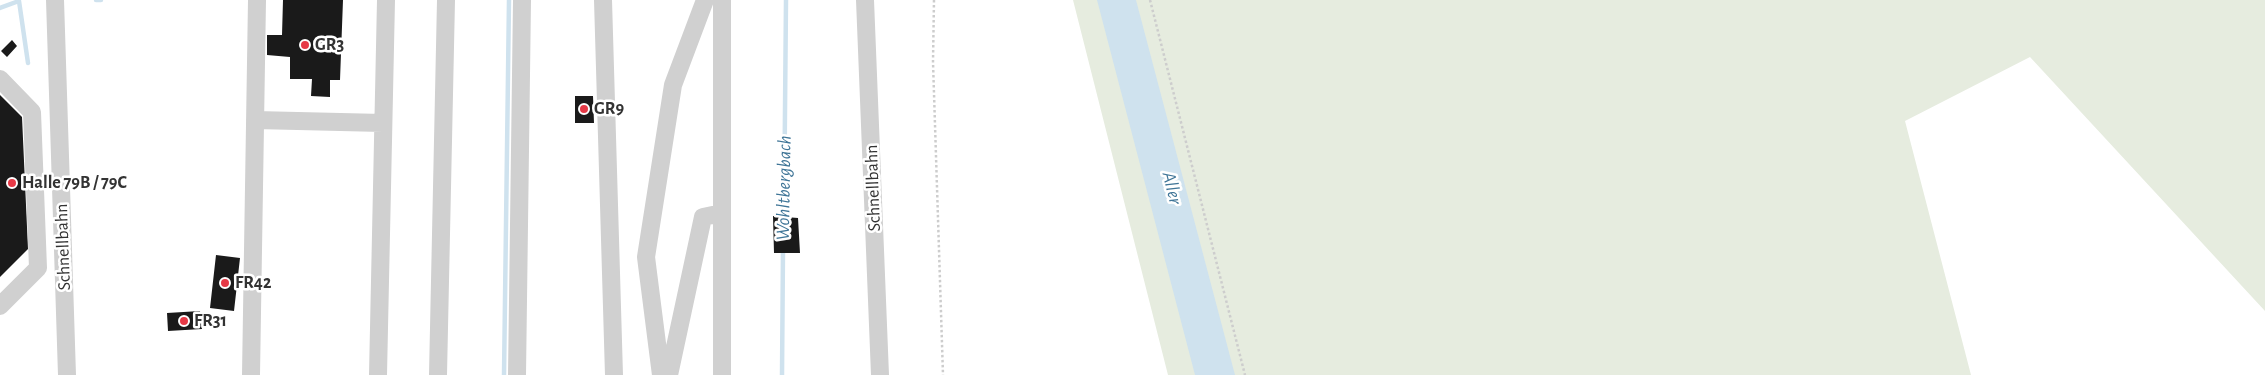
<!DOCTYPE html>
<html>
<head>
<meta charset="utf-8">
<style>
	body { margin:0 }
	canvas { display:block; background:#fff }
</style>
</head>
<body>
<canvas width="2265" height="375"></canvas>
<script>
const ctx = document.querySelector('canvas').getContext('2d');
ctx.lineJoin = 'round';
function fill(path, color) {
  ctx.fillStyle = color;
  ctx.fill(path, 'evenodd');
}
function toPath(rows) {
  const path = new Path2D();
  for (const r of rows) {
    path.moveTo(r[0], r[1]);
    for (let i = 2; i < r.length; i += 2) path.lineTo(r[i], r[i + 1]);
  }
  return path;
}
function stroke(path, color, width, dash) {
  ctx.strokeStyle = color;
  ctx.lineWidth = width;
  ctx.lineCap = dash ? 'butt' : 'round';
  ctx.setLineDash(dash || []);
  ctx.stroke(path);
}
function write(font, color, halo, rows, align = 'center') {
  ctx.font = font + ' "Alegreya Sans",sans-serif';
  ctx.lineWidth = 5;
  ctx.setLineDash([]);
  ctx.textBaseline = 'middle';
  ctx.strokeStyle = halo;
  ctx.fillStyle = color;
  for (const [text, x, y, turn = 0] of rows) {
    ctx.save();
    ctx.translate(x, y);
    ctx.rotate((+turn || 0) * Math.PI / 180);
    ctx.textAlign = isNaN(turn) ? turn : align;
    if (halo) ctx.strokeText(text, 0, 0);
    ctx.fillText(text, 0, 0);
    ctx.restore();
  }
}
const green = toPath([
	[1073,0,2265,0,2265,311,2030,57,1905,121,1971,375,1168,375]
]);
const water = toPath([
	[1097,0,1136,0,1235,375,1195,375]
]);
const stream = toPath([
	[96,0,101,0],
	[0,8,19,1,28,63],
	[784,221,786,0],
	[504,375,509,0],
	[782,375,783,249]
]);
const building = toPath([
	[283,0,343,0,340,80,330,80,330,97,311,96,312,79,290,79,290,57,267,55,267,35,282,35],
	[12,40,17,46,7,57,1,51],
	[0,95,22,117,28,249,0,277],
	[575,96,593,96,594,123,575,123],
	[773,216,798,218,800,253,774,253],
	[216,255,240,258,234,311,210,308],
	[200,311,202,329,168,331,167,313]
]);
const path = toPath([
	[934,0,933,62,943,375],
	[1150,0,1245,375]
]);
const minor = toPath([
	[55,0,67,375],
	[603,0,614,375],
	[722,0,722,375],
	[865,0,880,375],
	[0,79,32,112,38,268,0,306],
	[255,120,383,123],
	[251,375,257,0],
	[378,375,386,0],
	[438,375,446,0],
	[517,375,522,0],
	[661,375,646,257,673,85,705,0],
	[669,375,703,217,722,213]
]);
const markers = [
	[305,45,5,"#e63946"],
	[584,109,5,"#e63946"],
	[12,183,5,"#e63946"],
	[225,283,5,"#e63946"],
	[184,321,5,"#e63946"]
];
const poiNames = [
	["GR3",315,45],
	["GR9",594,109],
	["Halle 79B / 79C",22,183],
	["FR42",235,283],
	["FR31",194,321]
];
const streetNames = [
	["Schnellbahn",873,188,-92],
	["Schnellbahn",63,247,-92]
];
const waterNames = [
	["Wohltbergbach",784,188,-89],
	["Aller",1172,188,76]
];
fill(green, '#e6ecdf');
fill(water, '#cfe2ee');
stroke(stream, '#cfe2ee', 4.5);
fill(building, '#1a1a1a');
stroke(path, '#cdcdcd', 2.5, [2.5, 2.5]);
stroke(minor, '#d0d0d0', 18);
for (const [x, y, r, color] of markers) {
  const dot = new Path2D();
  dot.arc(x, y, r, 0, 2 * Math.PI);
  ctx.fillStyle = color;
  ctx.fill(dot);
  stroke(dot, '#fff', 2);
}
write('bold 18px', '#333', '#fff', poiNames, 'left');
write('18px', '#333', '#fff', streetNames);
write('italic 19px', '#3f7597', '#fff', waterNames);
</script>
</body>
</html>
